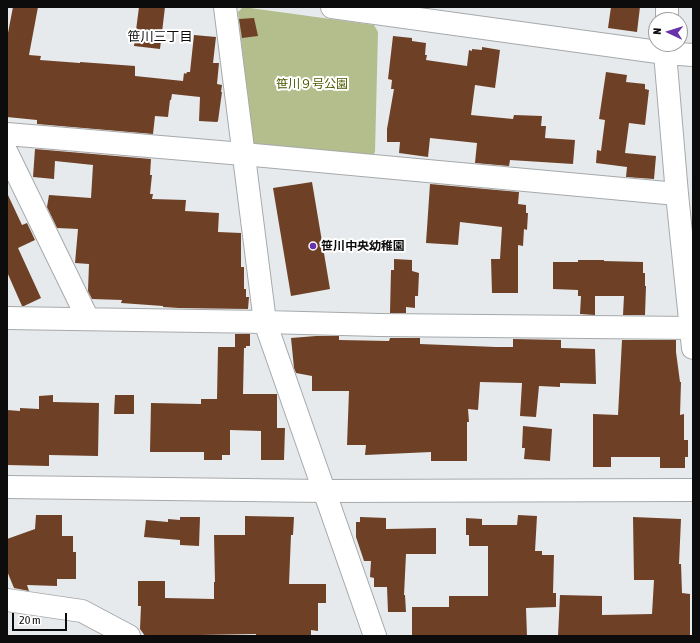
<!DOCTYPE html>
<html>
<head>
<meta charset="utf-8">
<style>
	body { margin:0 }
	#map { position:relative; width:700px; height:643px; overflow:hidden; background:#e7eaec; font-family:"Asap Condensed",sans-serif }
	canvas { display:block }
	.frame { position:absolute; inset:0; border:8px solid #0c0c0d; pointer-events:none }
	.north { position:absolute; left:648px; top:12px; width:40px; height:40px; box-sizing:border-box; background:#fff; border:1px solid #9e9e9e; border-radius:50%; rotate:274deg; font-size:11px; font-weight:700; line-height:16px; text-align:center; color:#0c0c0d }
	.north::after { content:''; display:block; margin:auto; width:14px; height:18px; background:#63a; clip-path:polygon(50% 0,100% 100%,50% 72%,0 100%) }
	.scale { position:absolute; left:12px; top:613px; width:55px; height:18px; box-sizing:border-box; border:2px solid #0c0c0d; border-top:0; padding-left:5px; font-size:12px; line-height:14px; white-space:nowrap; color:#0c0c0d; -webkit-text-stroke:3px #fff; paint-order:stroke }
</style>
</head>
<body>
<div id="map">
<canvas width="700" height="643"></canvas>
<div class="frame"></div>
<div class="north">N</div>
<div class="scale">20 m</div>
</div>
<script>
const ctx = document.querySelector('canvas').getContext('2d');
ctx.lineJoin = 'round';
function fill(path, color) {
  ctx.fillStyle = color;
  ctx.fill(path, 'evenodd');
}
function toPath(rows) {
  const path = new Path2D();
  for (const r of rows) {
    path.moveTo(r[0], r[1]);
    for (let i = 2; i < r.length; i += 2) path.lineTo(r[i], r[i + 1]);
  }
  return path;
}
function stroke(path, color, width, dash) {
  ctx.strokeStyle = color;
  ctx.lineWidth = width;
  ctx.lineCap = dash ? 'butt' : 'round';
  ctx.setLineDash(dash || []);
  ctx.stroke(path);
}
function write(font, color, halo, rows, align = 'center') {
  ctx.font = font + ' "Asap Condensed","Noto Sans JP",sans-serif';
  ctx.lineWidth = 4;
  ctx.setLineDash([]);
  ctx.textBaseline = 'middle';
  ctx.strokeStyle = halo;
  ctx.fillStyle = color;
  for (const [text, x, y, turn = 0] of rows) {
    ctx.save();
    ctx.translate(x, y);
    ctx.rotate((+turn || 0) * Math.PI / 180);
    ctx.textAlign = isNaN(turn) ? turn : align;
    if (halo) ctx.strokeText(text, 0, 0);
    ctx.fillText(text, 0, 0);
    ctx.restore();
  }
}
const green = toPath([
	[243,7,374,25,378,32,375,152,371,158,258,147,252,141,238,12]
]);
const building = toPath([
	[13,7,38,7,29,55,41,56,40,60,80,63,80,62,135,66,135,76,183,81,184,73,186,74,187,72,190,72,194,35,216,37,213,63,219,63,217,84,222,85,221,92,222,92,218,121,217,122,199,121,200,97,172,94,171,100,170,100,168,117,155,116,153,134,37,124,37,120,7,117,7,38],
	[139,7,165,7,160,49,134,46],
	[611,7,640,7,637,32,608,28],
	[254,18,258,36,242,38,239,19],
	[393,36,412,38,412,41,426,43,425,55,427,55,426,60,467,66,469,50,472,51,472,49,482,50,482,47,500,50,495,88,475,85,471,115,513,119,514,115,542,116,541,126,546,126,545,138,575,140,573,164,510,160,509,166,475,163,477,143,430,138,428,157,399,153,400,142,387,142,387,129,394,89,391,89,392,80,388,79],
	[606,72,627,75,626,82,645,84,645,89,649,90,645,125,629,123,625,153,656,156,654,179,626,177,627,167,596,163,597,150,601,151,605,120,599,119],
	[35,149,151,159,150,175,152,175,150,194,153,194,152,199,186,200,185,211,219,213,218,232,241,233,241,267,244,267,244,289,246,289,246,297,249,297,248,309,179,308,163,307,163,306,121,303,122,300,92,299,88,291,89,264,75,263,78,229,57,228,47,207,49,195,91,198,93,165,55,161,54,179,33,177],
	[312,182,330,289,291,296,273,188],
	[430,184,519,192,518,204,526,205,526,213,528,213,527,230,524,229,523,246,518,245,518,293,492,293,491,259,500,259,502,227,460,222,458,245,426,243],
	[7,193,22,225,27,223,35,240,18,248,41,298,24,306,22,306,7,272],
	[394,259,412,260,412,271,419,273,418,296,415,296,415,308,406,307,406,313,390,313,391,270,394,270],
	[578,260,604,260,604,261,643,262,643,273,645,273,645,286,646,286,645,315,623,315,624,296,595,296,595,315,580,314,581,296,578,296,578,290,553,289,553,262,578,262],
	[235,334,250,334,250,346,246,346,246,348,244,348,243,394,277,394,277,428,285,428,284,460,261,460,261,431,230,430,230,455,222,455,222,460,204,460,204,452,150,452,151,403,201,404,201,399,217,399,218,347,235,347],
	[316,336,339,336,339,340,389,341,390,338,420,338,420,344,496,347,513,347,513,339,561,340,561,348,595,349,596,384,560,383,560,387,539,386,536,417,520,416,522,383,480,382,478,410,468,409,469,422,467,422,467,461,431,461,431,452,365,455,366,445,347,445,349,391,312,391,312,376,296,373,294,368,291,338],
	[622,340,676,340,676,352,680,382,681,382,680,415,684,414,684,440,688,440,688,457,685,457,685,468,660,468,660,457,611,457,611,467,593,467,593,414,618,415],
	[53,395,53,402,99,403,98,456,49,455,49,466,7,465,7,410,20,411,20,408,39,409,39,396],
	[115,395,134,395,134,414,114,414],
	[523,426,552,429,550,461,524,459,525,448,522,448],
	[36,515,62,515,62,536,73,536,73,552,76,552,76,579,57,579,57,586,27,585,29,591,14,588,7,571,7,539,35,529],
	[518,515,537,516,535,551,542,551,542,555,554,555,553,593,556,593,556,607,526,608,527,636,412,636,412,607,449,607,449,596,488,596,488,546,469,546,469,535,466,535,466,518,482,519,482,525,517,525],
	[245,516,294,517,293,535,291,535,289,584,326,584,326,603,318,603,318,631,311,630,311,636,256,636,256,634,145,636,140,629,141,606,138,606,138,581,165,581,165,598,214,599,214,582,215,582,214,535,245,535],
	[180,517,200,517,199,546,180,545,180,540,144,537,146,520,168,522,168,519,180,520],
	[360,517,386,518,386,529,436,528,436,554,406,554,404,595,405,595,406,612,388,612,387,587,374,587,374,578,370,577,371,561,364,561,356,537,356,522,360,522],
	[633,517,681,519,679,564,681,564,682,593,690,594,690,636,558,636,560,595,602,596,602,615,652,614,654,580,634,580]
]);
const street = toPath([
	[225,7,265,322,375,636],
	[332,7,665,53,693,55],
	[667,20,667,7],
	[665,44,665,53,677,194,693,348],
	[7,134,243,154,677,194],
	[7,153,88,319],
	[7,318,265,322,380,325,693,328],
	[7,600,82,611,129,636]
]);
const secondary = toPath([
	[7,487,324,491,693,490]
]);
const markers = [
	[313,246,4,"#63a"]
];
const parkNames = [
	["笹川９号公園",312,84]
];
const poiNames = [
	["笹川中央幼稚園",321,246]
];
const neighbourhoodNames = [
	["笹川三丁目",160,37]
];
fill(green, '#b3be8c');
fill(building, '#6e4026');
stroke(street, '#a6a9ab', 24);
stroke(secondary, '#a6a9ab', 24);
stroke(street, '#fff', 22);
stroke(secondary, '#fff', 22);
for (const [x, y, r, color] of markers) {
  const dot = new Path2D();
  dot.arc(x, y, r, 0, 2 * Math.PI);
  ctx.fillStyle = color;
  ctx.fill(dot);
  stroke(dot, '#fff', 1.5);
}
write('12px', '#4f5a00', '#fff', parkNames);
write('bold 12px', '#0c0c0d', '#fff', poiNames, 'left');
write('13px', '#0c0c0d', '#fff', neighbourhoodNames);
</script>
</body>
</html>
